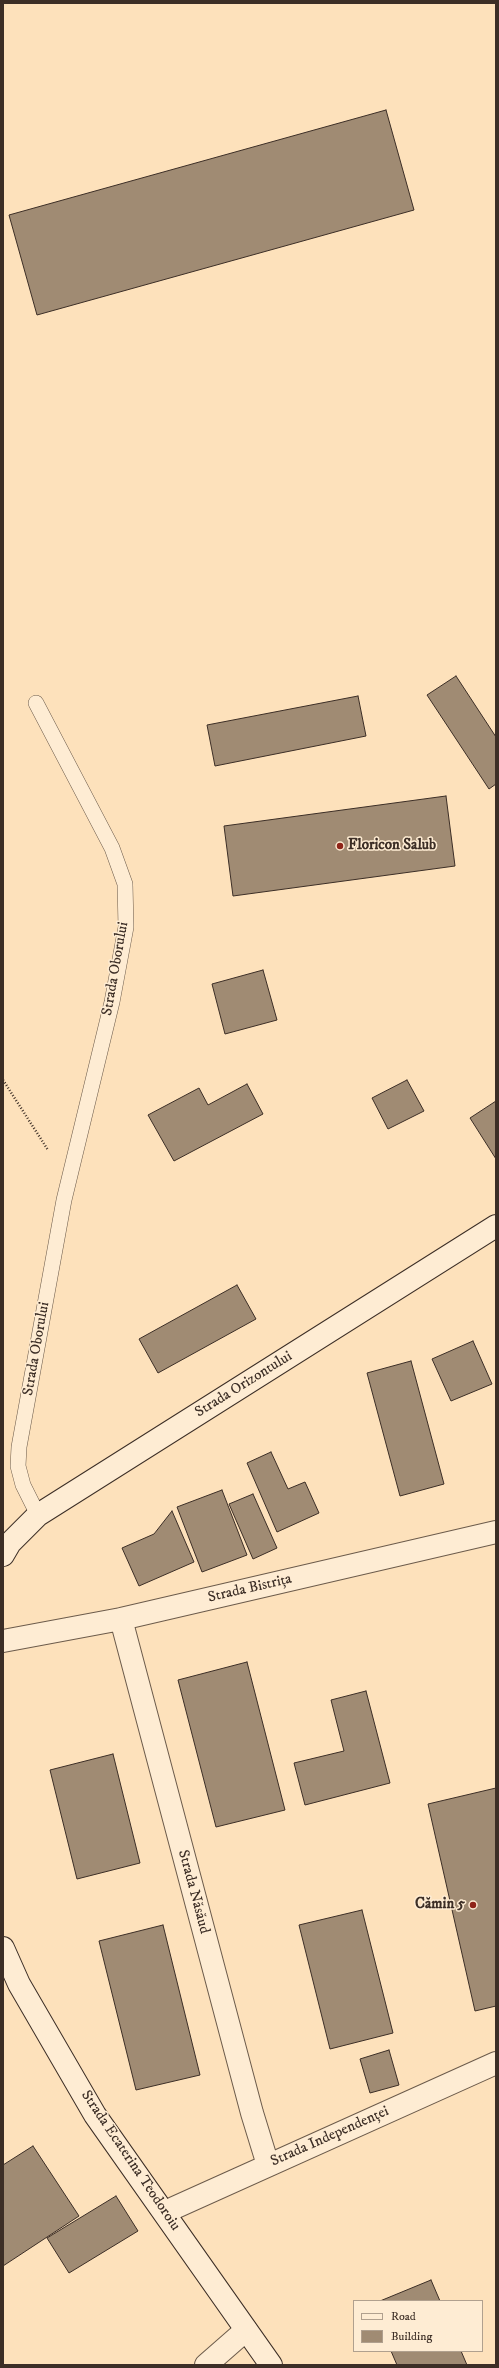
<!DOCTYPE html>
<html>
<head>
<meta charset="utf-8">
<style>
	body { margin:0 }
	#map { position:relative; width:499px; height:2368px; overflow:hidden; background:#fde1bb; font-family:"IM FELL DW Pica",serif }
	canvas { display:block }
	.frame { position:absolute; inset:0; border:4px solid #3c2e26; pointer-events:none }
	.legend { position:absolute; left:353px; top:2300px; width:130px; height:52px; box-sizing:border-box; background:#feecd3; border:1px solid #b0a08e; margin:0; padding:5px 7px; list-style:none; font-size:12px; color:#3c2e26 }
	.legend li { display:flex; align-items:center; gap:8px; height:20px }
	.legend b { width:20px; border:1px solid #b0a08e }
</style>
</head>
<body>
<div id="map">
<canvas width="499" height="2368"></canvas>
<div class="frame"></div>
<ul class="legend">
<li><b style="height:5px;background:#feecd3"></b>Road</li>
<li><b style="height:11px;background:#a08b73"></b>Building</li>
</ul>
</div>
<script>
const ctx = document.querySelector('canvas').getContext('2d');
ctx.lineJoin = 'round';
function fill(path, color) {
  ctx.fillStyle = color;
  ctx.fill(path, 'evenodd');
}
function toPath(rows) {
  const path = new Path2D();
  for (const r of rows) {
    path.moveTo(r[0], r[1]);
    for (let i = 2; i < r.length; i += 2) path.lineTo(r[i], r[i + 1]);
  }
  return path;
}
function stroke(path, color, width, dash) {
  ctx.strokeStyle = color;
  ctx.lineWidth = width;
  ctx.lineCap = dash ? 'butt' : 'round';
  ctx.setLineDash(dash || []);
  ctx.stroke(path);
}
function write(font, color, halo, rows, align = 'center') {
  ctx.font = font + ' "IM FELL DW Pica",serif';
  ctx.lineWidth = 3;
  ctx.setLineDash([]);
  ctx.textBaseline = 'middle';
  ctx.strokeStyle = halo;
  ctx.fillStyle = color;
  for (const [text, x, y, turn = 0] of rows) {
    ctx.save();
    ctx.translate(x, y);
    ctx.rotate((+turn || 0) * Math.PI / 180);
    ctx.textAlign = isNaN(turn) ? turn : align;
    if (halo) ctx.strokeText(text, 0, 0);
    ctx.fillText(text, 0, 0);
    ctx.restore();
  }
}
const building = toPath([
	[386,110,414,210,37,315,9,215,386,110],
	[456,676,496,737,496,784,489,789,427,695,456,676],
	[358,696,366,736,215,766,207,725,358,696],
	[446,796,455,866,233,896,224,826,446,796],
	[263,970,277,1020,225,1034,212,984,263,970],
	[407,1080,424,1111,388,1129,372,1098,407,1080],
	[247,1084,263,1114,174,1161,148,1115,199,1088,208,1105,247,1084],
	[496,1101,496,1159,470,1118,496,1101],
	[237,1285,256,1319,158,1373,139,1339,237,1285],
	[473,1341,492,1384,451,1401,432,1359,473,1341],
	[411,1361,444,1484,400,1496,367,1373,411,1361],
	[271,1452,288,1489,305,1482,319,1513,277,1532,247,1463,271,1452],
	[222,1490,247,1555,202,1572,177,1507,222,1490],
	[253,1494,277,1548,253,1559,229,1504,253,1494],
	[172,1511,194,1562,139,1586,122,1548,154,1534,172,1511],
	[247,1662,285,1810,216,1827,178,1680,247,1662],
	[366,1691,390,1783,305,1805,294,1763,344,1751,331,1700,366,1691],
	[113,1754,140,1863,77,1879,50,1770,113,1754],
	[496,1788,496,2006,475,2011,428,1804,496,1788],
	[362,1910,393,2033,330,2049,299,1925,362,1910],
	[163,1925,200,2075,136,2090,99,1941,163,1925],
	[389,2050,399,2085,370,2093,360,2059,389,2050],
	[33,2146,79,2216,3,2266,3,2165,33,2146],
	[116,2196,138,2231,69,2273,47,2238,116,2196],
	[431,2280,440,2301,380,2301,431,2280],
	[391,2351,461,2351,467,2365,397,2365,391,2351]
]);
const path = toPath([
	[3,1080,48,1150]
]);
const lane = toPath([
	[36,703,112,848,125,884,126,927,112,1002,64,1200,19,1447,18,1466,23,1485,38,1515]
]);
const street = toPath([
	[121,1619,252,2113,268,2165],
	[3,1641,121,1619,496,1532],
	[165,2212,496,2063],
	[206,2365,246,2330]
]);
const secondary = toPath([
	[3,1555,10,1543,38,1515,496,1226],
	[3,1948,19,1984,95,2115,271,2365]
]);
const markers = [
	[340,846,4,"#8f2418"],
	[473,1905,4,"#8f2418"]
];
const poiNames = [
	["Floricon Salub",348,846],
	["Cămin 5",465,1905,"right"]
];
const streetNames = [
	["Strada Oborului",116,969,-80],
	["Strada Oborului",37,1349,-80],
	["Strada Orizontului",244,1385,-32],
	["Strada Bistrița",250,1589,-13],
	["Strada Năsăud",193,1892,75],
	["Strada Independenței",330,2137,-24],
	["Strada Ecaterina Teodoroiu",130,2161,56]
];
fill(building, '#a08b73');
stroke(building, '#3c2e26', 1);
stroke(lane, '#6c5b4b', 16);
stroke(street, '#6c5b4b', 24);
stroke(secondary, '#3c2e26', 24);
stroke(path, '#3c2e26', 2.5, [1, 2]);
stroke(lane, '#feecd3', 15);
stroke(street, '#feecd3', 22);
stroke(secondary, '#feecd3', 22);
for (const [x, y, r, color] of markers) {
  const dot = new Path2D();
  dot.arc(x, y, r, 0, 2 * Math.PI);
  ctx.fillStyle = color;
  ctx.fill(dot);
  stroke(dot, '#feecd3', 1.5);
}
write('bold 15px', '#3c2e26', '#feecd3', poiNames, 'left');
write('15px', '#3c2e26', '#feecd3', streetNames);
</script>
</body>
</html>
